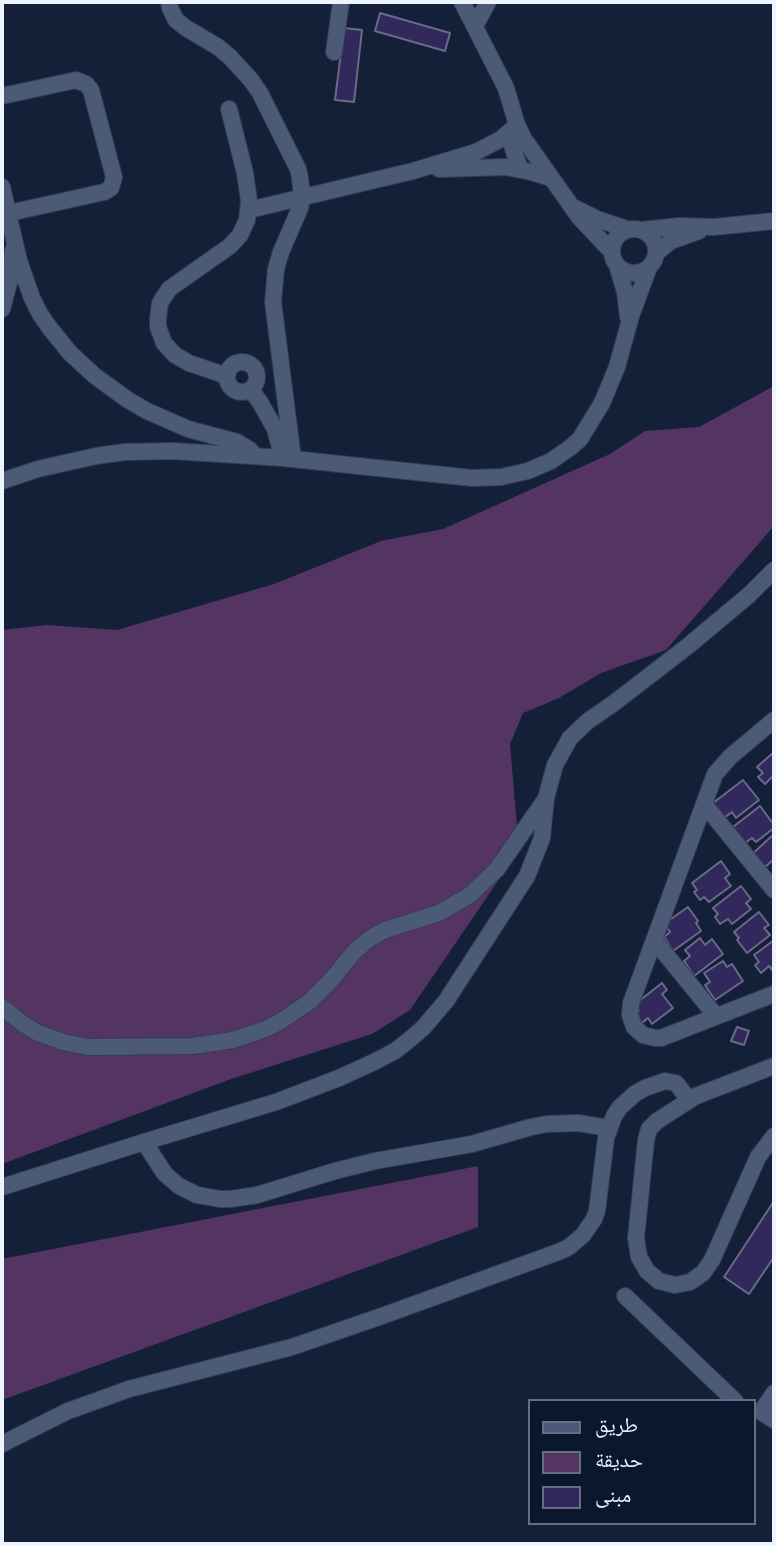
<!DOCTYPE html>
<html>
<head>
<meta charset="utf-8">
<style>
	body { margin:0 }
	#map { position:relative; width:776px; height:1546px; overflow:hidden; background:#132038; font-family:Karla,"Noto Naskh Arabic",sans-serif }
	canvas { display:block }
	.frame { position:absolute; inset:0; border:4px solid #eef4fe; pointer-events:none }
	.legend { position:absolute; left:528px; top:1399px; width:228px; height:126px; box-sizing:border-box; background:#0a172e; border:2px solid #656f81; margin:0; padding:9px 12px; list-style:none; font-size:21px; color:#eef4fe }
	.legend li { display:flex; align-items:center; gap:14px; height:35px }
	.legend b { width:35px; border:2px solid #656f81 }
</style>
</head>
<body>
<div id="map">
<canvas width="776" height="1546"></canvas>
<div class="frame"></div>
<ul class="legend">
<li><b style="height:9px;background:#4b5b77"></b>طريق</li>
<li><b style="height:19px;background:#543463"></b>حديقة</li>
<li><b style="height:19px;background:#31295b"></b>مبنى</li>
</ul>
</div>
<script>
const ctx = document.querySelector('canvas').getContext('2d');
ctx.lineJoin = 'round';
function fill(path, color) {
  ctx.fillStyle = color;
  ctx.fill(path, 'evenodd');
}
function toPath(rows) {
  const path = new Path2D();
  for (const r of rows) {
    if (r.length === 3) {
      path.moveTo(r[0] + r[2], r[1]);
      path.arc(r[0], r[1], r[2], 0, 2 * Math.PI);
      continue;
    }
    path.moveTo(r[0], r[1]);
    for (let i = 2; i < r.length; i += 2) path.lineTo(r[i], r[i + 1]);
  }
  return path;
}
function stroke(path, color, width, dash) {
  ctx.strokeStyle = color;
  ctx.lineWidth = width;
  ctx.lineCap = dash ? 'butt' : 'round';
  ctx.setLineDash(dash || []);
  ctx.stroke(path);
}
const green = toPath([
	[774,386,774,526,666,650,601,673,559,698,523,713,510,744,519,850,410,1010,372,1034,231,1079,2,1164,2,630,47,625,117,630,274,584,381,541,443,529,610,454,645,431,699,427],
	[478,1166,478,1227,2,1400,2,1259]
]);
const building = toPath([
	[380,13,450,33,445,51,375,31,380,13],
	[344,28,362,30,354,102,335,100,344,28],
	[774,752,774,779,772,777,765,784,758,777,763,773,757,767,774,752],
	[743,780,759,800,736,818,732,812,724,818,713,803,743,780],
	[760,806,774,825,774,828,756,842,752,838,745,843,733,827,760,806],
	[774,834,774,859,762,870,750,856,774,834],
	[721,861,730,874,725,878,731,886,709,902,704,897,700,900,694,892,697,890,692,883,721,861],
	[741,886,751,899,746,903,751,909,732,924,728,919,720,924,715,917,718,914,713,908,741,886],
	[688,907,698,921,696,923,701,931,673,951,664,937,670,932,664,924,688,907],
	[759,912,769,925,764,928,770,935,747,953,737,940,739,938,734,932,759,912],
	[700,938,705,945,712,939,723,954,694,976,684,961,690,956,685,950,700,938],
	[774,940,774,972,769,966,761,973,755,965,759,962,754,955,774,940],
	[723,961,727,967,732,964,743,981,715,1000,705,985,710,982,704,973,723,961],
	[662,983,667,990,662,994,673,1008,652,1024,648,1018,642,1023,635,1014,639,1011,634,1005,662,983],
	[737,1027,749,1031,744,1045,731,1041,737,1027],
	[774,1201,774,1257,749,1294,724,1277,774,1201]
]);
const minor = toPath([
	[169,2,170,8,176,20,186,28,218,47,230,57,251,80,260,93,298,169,300,178,302,198,300,208,281,252,276,269,273,302,293,459],
	[462,2,506,88,517,125,524,139,579,217,611,251],
	[475,26,488,2],
	[334,52,341,2],
	[2,96,76,80,86,84,91,90,114,177,111,188,104,192,9,213],
	[508,134,520,169],
	[439,169,506,167,531,172,551,178],
	[2,187,19,261,32,298,40,314,49,327,70,353,95,376,128,400,147,411,188,429,237,442,250,450,255,456],
	[575,208,597,219,627,229],
	[249,210,413,171,476,152,501,139,517,125],
	[634,251,22],
	[642,230,679,226,714,227,774,221],
	[656,253,671,241,699,231],
	[617,265,625,292,628,317],
	[2,309,10,279,13,250],
	[242,377,15],
	[227,376,189,363,175,355,164,343,158,327,158,319,160,303,169,289,230,246,240,235,247,220,249,201,245,173,229,109],
	[251,390,260,402,275,429,283,458],
	[2,481,38,469,96,456,125,452,173,451,283,458,472,478,501,477,528,471,551,461,571,447,580,439,602,403,617,367,631,316,649,267],
	[774,720,730,757,715,774,631,1003,630,1015,634,1027,643,1035,655,1038,661,1038,774,994],
	[704,804,774,890],
	[654,940,716,1016],
	[2,1007,22,1023,36,1032,63,1042,88,1047,193,1046,233,1040,266,1029,281,1021,309,1002,332,979,354,952,369,939,385,930,439,913,470,895,497,869,545,800],
	[774,1066,696,1096,657,1121,649,1129,646,1140,636,1238,639,1257,647,1271,659,1281,675,1285,690,1282,703,1273,712,1260,758,1157,774,1136],
	[144,1142,165,1174,179,1186,197,1195,220,1199,231,1199,257,1195,335,1171,375,1161,472,1144,531,1127,547,1124,578,1123,609,1128],
	[2,1187,144,1142,276,1102,339,1078,376,1061,395,1051,409,1040,423,1028,446,1001,527,876,542,838,546,798,555,765,570,738,588,721,614,703,688,646,749,595,774,570],
	[625,1296,735,1401],
	[774,1393,761,1412,774,1420],
	[2,1444,68,1411,129,1389,292,1347,382,1316,561,1251,569,1247,583,1235,594,1219,597,1211,606,1138,614,1116,620,1107,636,1093,645,1088,665,1081,676,1083,689,1100]
]);
fill(green, '#543463');
fill(building, '#31295b');
stroke(building, '#6b6989', 2);
stroke(minor, '#353d50', 18);
stroke(minor, '#4b5b77', 16);
</script>
</body>
</html>
